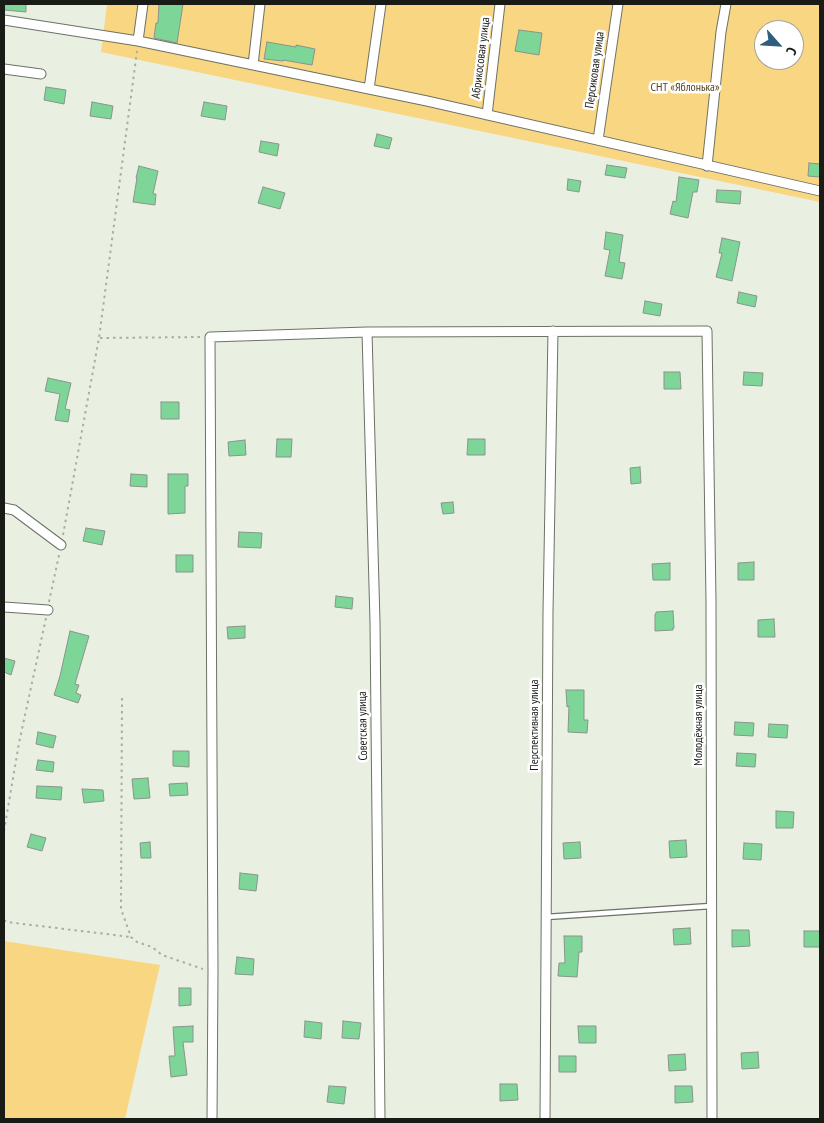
<!DOCTYPE html>
<html>
<head>
<meta charset="utf-8">
<style>
	body { margin:0 }
	#map { position:relative; width:824px; height:1123px; overflow:hidden; background:#e9f0e2; font-family:"PT Sans Narrow",sans-serif }
	canvas { display:block }
	.frame { position:absolute; inset:0; border:5px solid #181b16; pointer-events:none }
	.north { position:absolute; left:754px; top:20px; width:50px; height:50px; box-sizing:border-box; background:#fff; border:1px solid #a3a4a2; border-radius:50%; rotate:116deg; font-size:14px; font-weight:700; line-height:20px; text-align:center; color:#181b16 }
	.north::after { content:''; display:block; margin:auto; width:18px; height:22px; background:#2e5e7c; clip-path:polygon(50% 0,100% 100%,50% 72%,0 100%) }
</style>
</head>
<body>
<div id="map">
<canvas width="824" height="1123"></canvas>
<div class="frame"></div>
<div class="north">С</div>
</div>
<script>
const ctx = document.querySelector('canvas').getContext('2d');
ctx.lineJoin = 'round';
function fill(path, color) {
  ctx.fillStyle = color;
  ctx.fill(path, 'evenodd');
}
function toPath(rows) {
  const path = new Path2D();
  for (const r of rows) {
    path.moveTo(r[0], r[1]);
    for (let i = 2; i < r.length; i += 2) path.lineTo(r[i], r[i + 1]);
  }
  return path;
}
function stroke(path, color, width, dash) {
  ctx.strokeStyle = color;
  ctx.lineWidth = width;
  ctx.lineCap = dash ? 'butt' : 'round';
  ctx.setLineDash(dash || []);
  ctx.stroke(path);
}
function write(font, color, halo, rows, align = 'center') {
  ctx.font = font + ' "PT Sans Narrow",sans-serif';
  ctx.lineWidth = 5;
  ctx.setLineDash([]);
  ctx.textBaseline = 'middle';
  ctx.strokeStyle = halo;
  ctx.fillStyle = color;
  for (const [text, x, y, turn = 0] of rows) {
    ctx.save();
    ctx.translate(x, y);
    ctx.rotate((+turn || 0) * Math.PI / 180);
    ctx.textAlign = isNaN(turn) ? turn : align;
    if (halo) ctx.strokeText(text, 0, 0);
    ctx.fillText(text, 0, 0);
    ctx.restore();
  }
}
const green = toPath([
	[107,4,820,4,820,202,101,52],
	[764,30,794,30,794,60,764,60],
	[4,941,160,965,125,1119,4,1119]
]);
const building = toPath([
	[4,4,26,4,26,12,4,10,4,4],
	[159,4,183,4,177,43,154,38,156,23,158,23,159,4],
	[519,30,542,33,539,55,515,51,519,30],
	[267,42,296,47,296,45,315,49,312,65,283,60,283,61,264,59,267,42],
	[46,87,66,90,64,104,44,100,46,87],
	[92,102,113,106,111,119,90,116,92,102],
	[204,102,227,106,225,120,201,116,204,102],
	[377,134,392,138,389,149,374,146,377,134],
	[261,141,279,144,277,156,259,152,261,141],
	[809,163,820,164,820,177,808,176,809,163],
	[607,165,627,168,625,178,605,175,607,165],
	[139,166,158,171,153,194,156,194,155,205,133,202,137,178,136,178,139,166],
	[679,177,699,180,697,192,693,192,688,218,670,214,673,201,676,202,679,177],
	[568,179,581,181,579,192,567,190,568,179],
	[263,187,285,193,280,209,258,203,263,187],
	[717,190,741,191,740,204,716,202,717,190],
	[606,232,623,235,619,262,625,263,622,279,605,276,610,250,604,249,606,232],
	[722,238,740,242,732,281,716,277,722,253,719,253,722,238],
	[739,292,757,296,755,307,737,303,739,292],
	[645,301,662,304,660,316,643,313,645,301],
	[664,372,680,372,681,389,664,389,664,372],
	[744,372,763,373,762,386,743,385,744,372],
	[48,378,71,383,65,409,70,410,68,422,55,420,60,394,45,391,48,378],
	[161,402,179,402,179,419,161,419,161,402],
	[277,439,292,439,291,457,276,457,277,439],
	[468,439,485,439,485,455,467,455,468,439],
	[245,440,246,455,229,456,228,442,245,440],
	[640,467,641,483,631,484,630,468,640,467],
	[131,474,147,475,147,487,130,486,131,474],
	[168,474,188,474,188,486,185,486,185,513,168,514,168,474],
	[453,502,454,513,443,514,441,503,453,502],
	[86,528,105,531,102,545,83,541,86,528],
	[239,532,262,533,261,548,238,547,239,532],
	[176,555,193,555,193,572,176,572,176,555],
	[754,562,754,580,738,580,738,563,754,562],
	[670,563,670,580,653,580,652,564,670,563],
	[336,596,353,598,352,609,335,607,336,596],
	[673,611,674,628,673,628,673,630,655,631,655,614,656,614,656,612,673,611],
	[774,619,775,637,758,637,758,620,774,619],
	[245,626,245,638,228,639,227,627,245,626],
	[70,631,89,636,75,684,79,685,76,693,81,695,78,703,54,695,60,676,70,631],
	[4,658,15,661,11,675,4,672,4,658],
	[566,690,584,690,584,720,588,720,587,733,568,732,569,706,567,707,566,690],
	[735,722,754,723,753,736,734,735,735,722],
	[769,724,788,725,787,738,768,737,769,724],
	[38,732,56,736,53,748,36,744,38,732],
	[173,751,189,751,189,767,173,766,173,751],
	[737,753,756,754,755,767,736,766,737,753],
	[38,760,54,762,53,772,36,770,38,760],
	[148,778,150,798,134,799,132,779,148,778],
	[187,783,188,795,170,796,169,784,187,783],
	[37,786,62,787,61,800,36,798,37,786],
	[82,789,103,790,104,801,84,803,82,789],
	[776,811,794,812,793,828,776,828,776,811],
	[31,834,46,838,42,851,27,847,31,834],
	[686,840,687,857,670,858,669,841,686,840],
	[150,842,151,858,141,858,140,843,150,842],
	[580,842,581,858,564,859,563,843,580,842],
	[744,843,762,844,761,860,743,859,744,843],
	[240,873,258,875,256,891,239,889,240,873],
	[690,928,691,944,674,945,673,929,690,928],
	[732,930,749,930,750,946,732,947,732,930],
	[804,931,820,931,820,947,804,947,804,931],
	[564,936,582,936,582,952,579,952,577,977,558,976,559,963,565,963,564,936],
	[237,957,254,959,253,975,235,974,237,957],
	[179,988,191,988,191,1005,179,1006,179,988],
	[305,1021,322,1023,321,1039,304,1037,305,1021],
	[343,1021,361,1023,359,1039,342,1038,343,1021],
	[193,1026,193,1042,183,1042,187,1075,171,1077,169,1056,175,1056,173,1027,193,1026],
	[578,1026,596,1026,596,1043,579,1043,578,1026],
	[758,1052,759,1068,742,1069,741,1053,758,1052],
	[685,1054,686,1070,669,1071,668,1055,685,1054],
	[559,1056,576,1056,576,1072,559,1072,559,1056],
	[500,1084,517,1084,518,1100,500,1101,500,1084],
	[329,1086,346,1087,344,1104,327,1102,329,1086],
	[675,1086,692,1086,693,1102,675,1103,675,1086]
]);
const path = toPath([
	[100,338,200,337],
	[63,535,99,338,137,51],
	[49,602,59,555],
	[122,698,121,909,131,937,137,942,152,947,162,955,203,969],
	[4,831,19,743,46,618],
	[4,920,7,922,131,937]
]);
const lane = toPath([
	[546,917,711,906]
]);
const street = toPath([
	[4,20,138,41,369,89,427,101,820,191],
	[138,41,143,4],
	[253,65,260,4],
	[4,69,41,74],
	[369,89,381,4],
	[487,115,500,4],
	[598,140,618,4],
	[707,166,721,32,726,4],
	[367,332,375,622,380,1119],
	[4,508,14,510,61,545],
	[4,607,48,610],
	[212,1119,213,972,210,337,367,332,707,331,711,602,712,1119],
	[545,1119,548,612,553,331]
]);
const streetNames = [
	["Абрикосовая улица",481,58,-83],
	["Персиковая улица",595,70,-82],
	["Перспективная улица",535,725,-90],
	["Молодёжная улица",699,725,-90],
	["Советская улица",363,726,-91]
];
const parkNames = [
	["СНТ «Яблонька»",685,88]
];
fill(green, '#f9d681');
fill(building, '#7dd597');
stroke(building, '#88958b', 1);
stroke(lane, '#6c7266', 7);
stroke(street, '#6c7266', 11);
stroke(path, '#a8aea3', 2, [2.5, 4]);
stroke(lane, '#fff', 4.5);
stroke(street, '#fff', 9);
write('12px', '#181b16', '#fff', streetNames);
write('12px', '#55451d', '#fff', parkNames);
</script>
</body>
</html>
